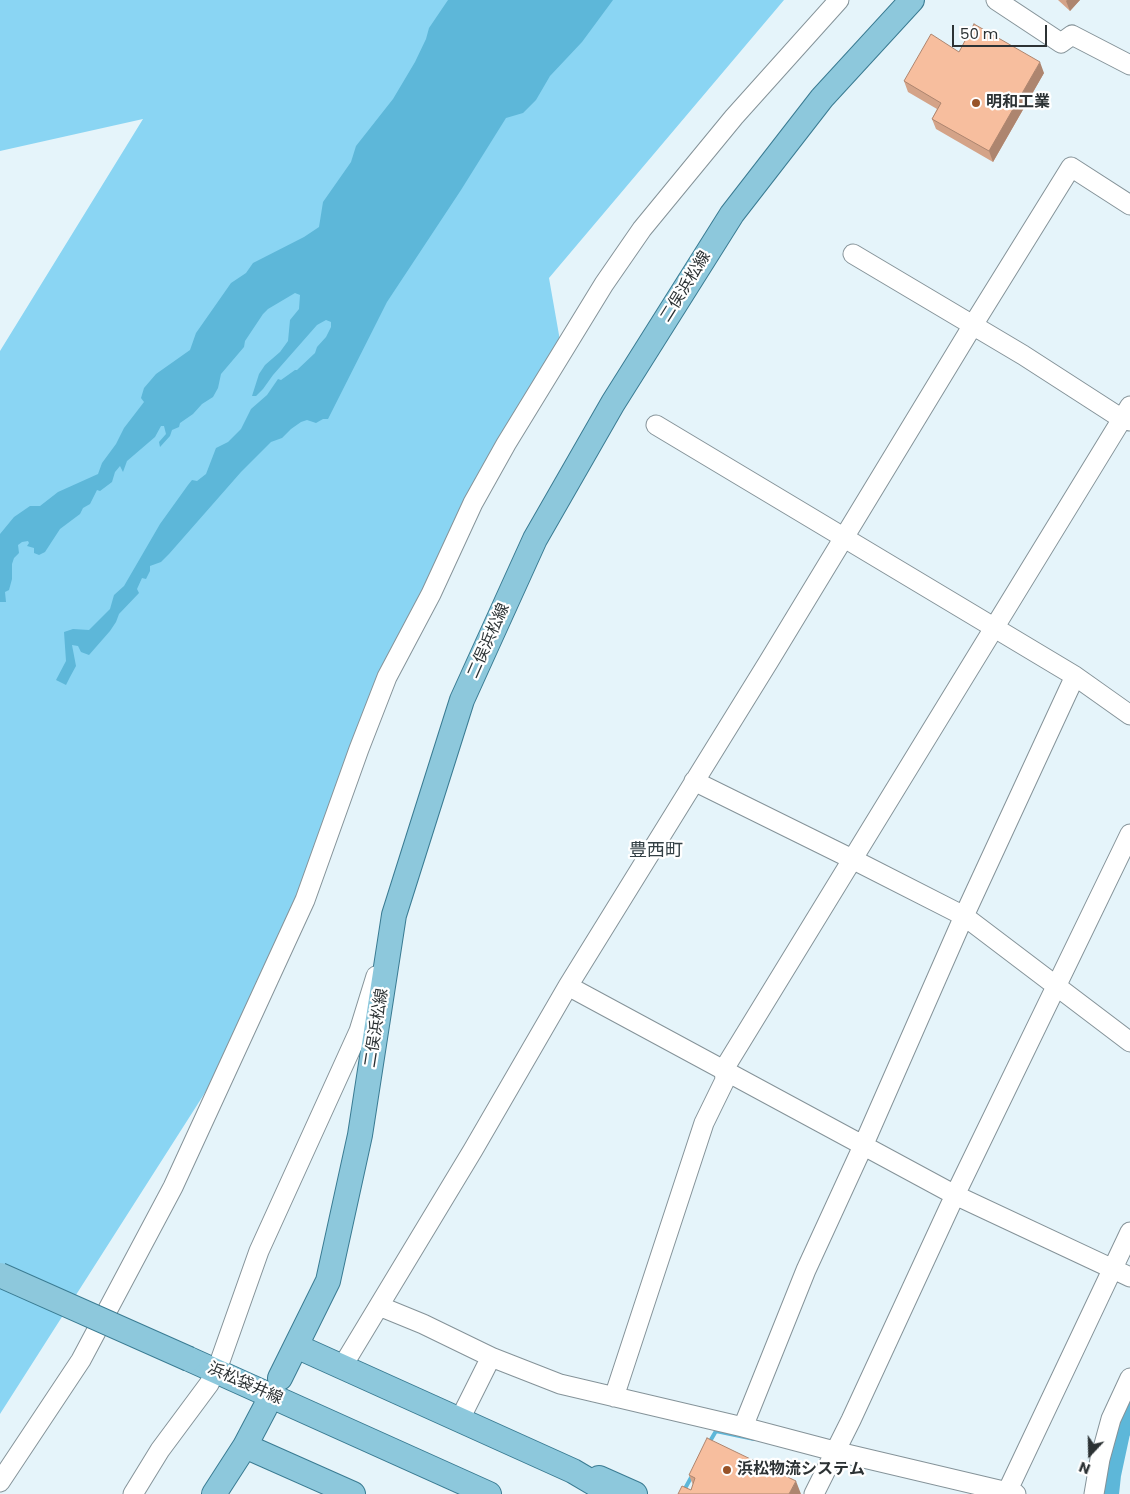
<!DOCTYPE html>
<html>
<head>
<meta charset="utf-8">
<style>
	body { margin:0 }
	#map { position:relative; width:1130px; height:1494px; overflow:hidden; background:#e5f4fa; font-family:Poppins,sans-serif }
	canvas { display:block }
	.north { position:absolute; left:1065px; top:1429px; width:50px; height:50px; -webkit-text-stroke:4px #fff; paint-order:stroke; rotate:201deg; font-size:14px; font-weight:700; line-height:20px; text-align:center; color:#2c3234 }
	.north::after { content:''; display:block; margin:auto; width:18px; height:22px; background:#2c3234; clip-path:polygon(50% 0,100% 100%,50% 72%,0 100%) }
	.scale { position:absolute; left:952px; top:25px; width:95px; height:22px; box-sizing:border-box; border:2px solid #2c3234; border-top:0; padding-left:6px; font-size:15px; line-height:18px; white-space:nowrap; color:#2c3234; -webkit-text-stroke:4px #fff; paint-order:stroke }
</style>
</head>
<body>
<div id="map">
<canvas width="1130" height="1494"></canvas>
<div class="north">N</div>
<div class="scale">50 m</div>
</div>
<script>
const ctx = document.querySelector('canvas').getContext('2d');
ctx.lineJoin = 'round';
function fill(path, color) {
  ctx.fillStyle = color;
  ctx.fill(path, 'evenodd');
}
function toPath(rows) {
  const path = new Path2D();
  for (const r of rows) {
    path.moveTo(r[0], r[1]);
    for (let i = 2; i < r.length; i += 2) path.lineTo(r[i], r[i + 1]);
  }
  return path;
}
function stroke(path, color, width, dash) {
  ctx.strokeStyle = color;
  ctx.lineWidth = width;
  ctx.lineCap = dash ? 'butt' : 'round';
  ctx.setLineDash(dash || []);
  ctx.stroke(path);
}
function write(font, color, halo, rows, align = 'center') {
  ctx.font = font + ' Poppins,"Noto Sans JP",sans-serif';
  ctx.lineWidth = 4.5;
  ctx.setLineDash([]);
  ctx.textBaseline = 'middle';
  ctx.strokeStyle = halo;
  ctx.fillStyle = color;
  for (const [text, x, y, turn = 0] of rows) {
    ctx.save();
    ctx.translate(x, y);
    ctx.rotate((+turn || 0) * Math.PI / 180);
    ctx.textAlign = isNaN(turn) ? turn : align;
    if (halo) ctx.strokeText(text, 0, 0);
    ctx.fillText(text, 0, 0);
    ctx.restore();
  }
}
const green = toPath([
	[0,0,784,0,549,278,562,352,438,578,245,1030,0,1414,0,351,143,119,0,151]
]);
const water = toPath([
	[448,0,613,0,582,42,550,76,536,100,523,113,506,118,461,190,387,302,328,419,323,419,316,423,307,420,301,422,291,429,282,438,271,442,241,472,169,554,161,562,150,566,150,571,146,579,142,578,137,589,139,593,119,614,116,622,110,631,89,655,81,652,78,646,72,645,76,666,70,677,66,685,56,680,66,661,64,632,73,629,89,630,110,609,114,595,124,586,160,524,188,485,192,480,197,481,206,474,216,448,228,442,241,429,251,409,267,395,278,379,281,380,295,370,297,370,315,353,317,347,326,337,331,327,331,322,326,320,317,325,273,375,263,389,256,396,252,396,259,374,265,365,280,352,288,341,290,320,299,309,300,295,295,293,268,309,263,314,245,341,244,347,221,374,218,388,213,397,202,404,193,414,180,423,179,427,172,430,170,436,160,447,159,442,166,434,164,426,161,426,155,437,127,461,123,472,120,466,115,472,112,482,100,491,97,490,90,504,83,508,80,514,60,529,45,552,39,555,34,553,34,548,27,546,29,543,28,541,22,542,18,545,19,553,14,558,12,564,12,579,9,590,5,592,6,602,0,602,0,534,14,517,30,506,40,506,58,492,98,474,102,463,116,444,124,428,144,402,141,398,144,388,156,374,190,350,196,333,231,283,246,273,253,263,304,237,319,227,323,202,351,162,356,146,393,99,415,62,426,39,429,28]
]);
const stream = toPath([
	[709,1443,716,1431,754,1439],
	[682,1494,693,1474]
]);
const river = toPath([
	[1108,1494,1110,1475,1119,1433,1130,1408]
]);
const minor = toPath([
	[996,0,1061,43,1072,35,1130,65],
	[853,254,1023,355,1116,415,1130,421],
	[656,425,1075,676,1130,715],
	[694,781,852,859,964,916,1130,1042],
	[568,986,955,1195,1130,1277],
	[379,1306,423,1324,491,1357,560,1384,743,1427,834,1451,1016,1494],
	[342,1367,473,1150,568,986,769,661,973,325,1071,167,1130,205],
	[614,1397,704,1123,725,1080,724,1069,1130,406],
	[460,1419,491,1357],
	[743,1427,806,1270,863,1146,964,916,1075,676],
	[0,1482,81,1360,173,1187,305,900,359,749,387,677,431,594,473,503,506,444,604,284,642,229,734,117,839,0],
	[133,1494,160,1450,209,1384,219,1364,259,1251,359,1031,376,976],
	[814,1494,851,1420,955,1195,1130,834],
	[1006,1494,1130,1232],
	[1094,1494,1100,1459,1111,1419,1130,1378]
]);
const major = toPath([
	[296,1346,573,1471,612,1494],
	[189,1359,489,1494],
	[280,1378,328,1281,360,1135,394,915,462,700,535,539,613,403,732,214,822,98,912,0],
	[245,1446,353,1494],
	[599,1478,635,1494],
	[214,1494,245,1446,265,1408]
]);
const majorBridge = toPath([
	[0,1275,189,1359]
]);
const wall = toPath([
	[1058,0,1080,0,1070,11],
	[959,52,1044,73,993,162,936,129,932,119,937,109,908,92,904,81],
	[689,1475,801,1494,691,1490,693,1485]
]);
const shadedWall = toPath([
	[1067,0,1080,0,1070,11,1066,1],
	[1040,62,1044,73,993,162,989,151],
	[796,1481,801,1494,789,1494]
]);
const building = toPath([
	[974,24,1040,62,989,151,932,119,941,103,904,81,931,34,959,52,974,24],
	[707,1438,796,1481,789,1494,678,1494,682,1486,691,1490,695,1478,689,1475,707,1438]
]);
const markers = [
	[976,103,5,"#985328"],
	[727,1470,5,"#985328"]
];
const poiNames = [
	["明和工業",986,103],
	["浜松物流システム",737,1470]
];
const streetNames = [
	["二俣浜松線",686,287,-58],
	["二俣浜松線",489,641,-66],
	["二俣浜松線",377,1028,-81],
	["浜松袋井線",245,1384,24]
];
const neighbourhoodNames = [
	["豊西町",656,851]
];
fill(green, '#8ad5f3');
fill(water, '#5db7d9');
stroke(stream, '#5db7d9', 4);
stroke(river, '#5db7d9', 22);
stroke(minor, '#859399', 21);
stroke(major, '#3a7b92', 26);
stroke(minor, '#fff', 19);
stroke(major, '#8dc8dc', 24);
stroke(majorBridge, '#3a7b92', 26, []);
stroke(majorBridge, '#8dc8dc', 24);
fill(wall, '#d4a388');
fill(shadedWall, '#ad856f');
fill(building, '#f7be9e');
stroke(building, '#ad856f', 1);
for (const [x, y, r, color] of markers) {
  const dot = new Path2D();
  dot.arc(x, y, r, 0, 2 * Math.PI);
  ctx.fillStyle = color;
  ctx.fill(dot);
  stroke(dot, '#fff', 2);
}
write('bold 16px', '#2c3234', '#fff', poiNames, 'left');
write('16px', '#2c3234', '#fff', streetNames);
write('18px', '#344045', '#fff', neighbourhoodNames);
</script>
</body>
</html>
